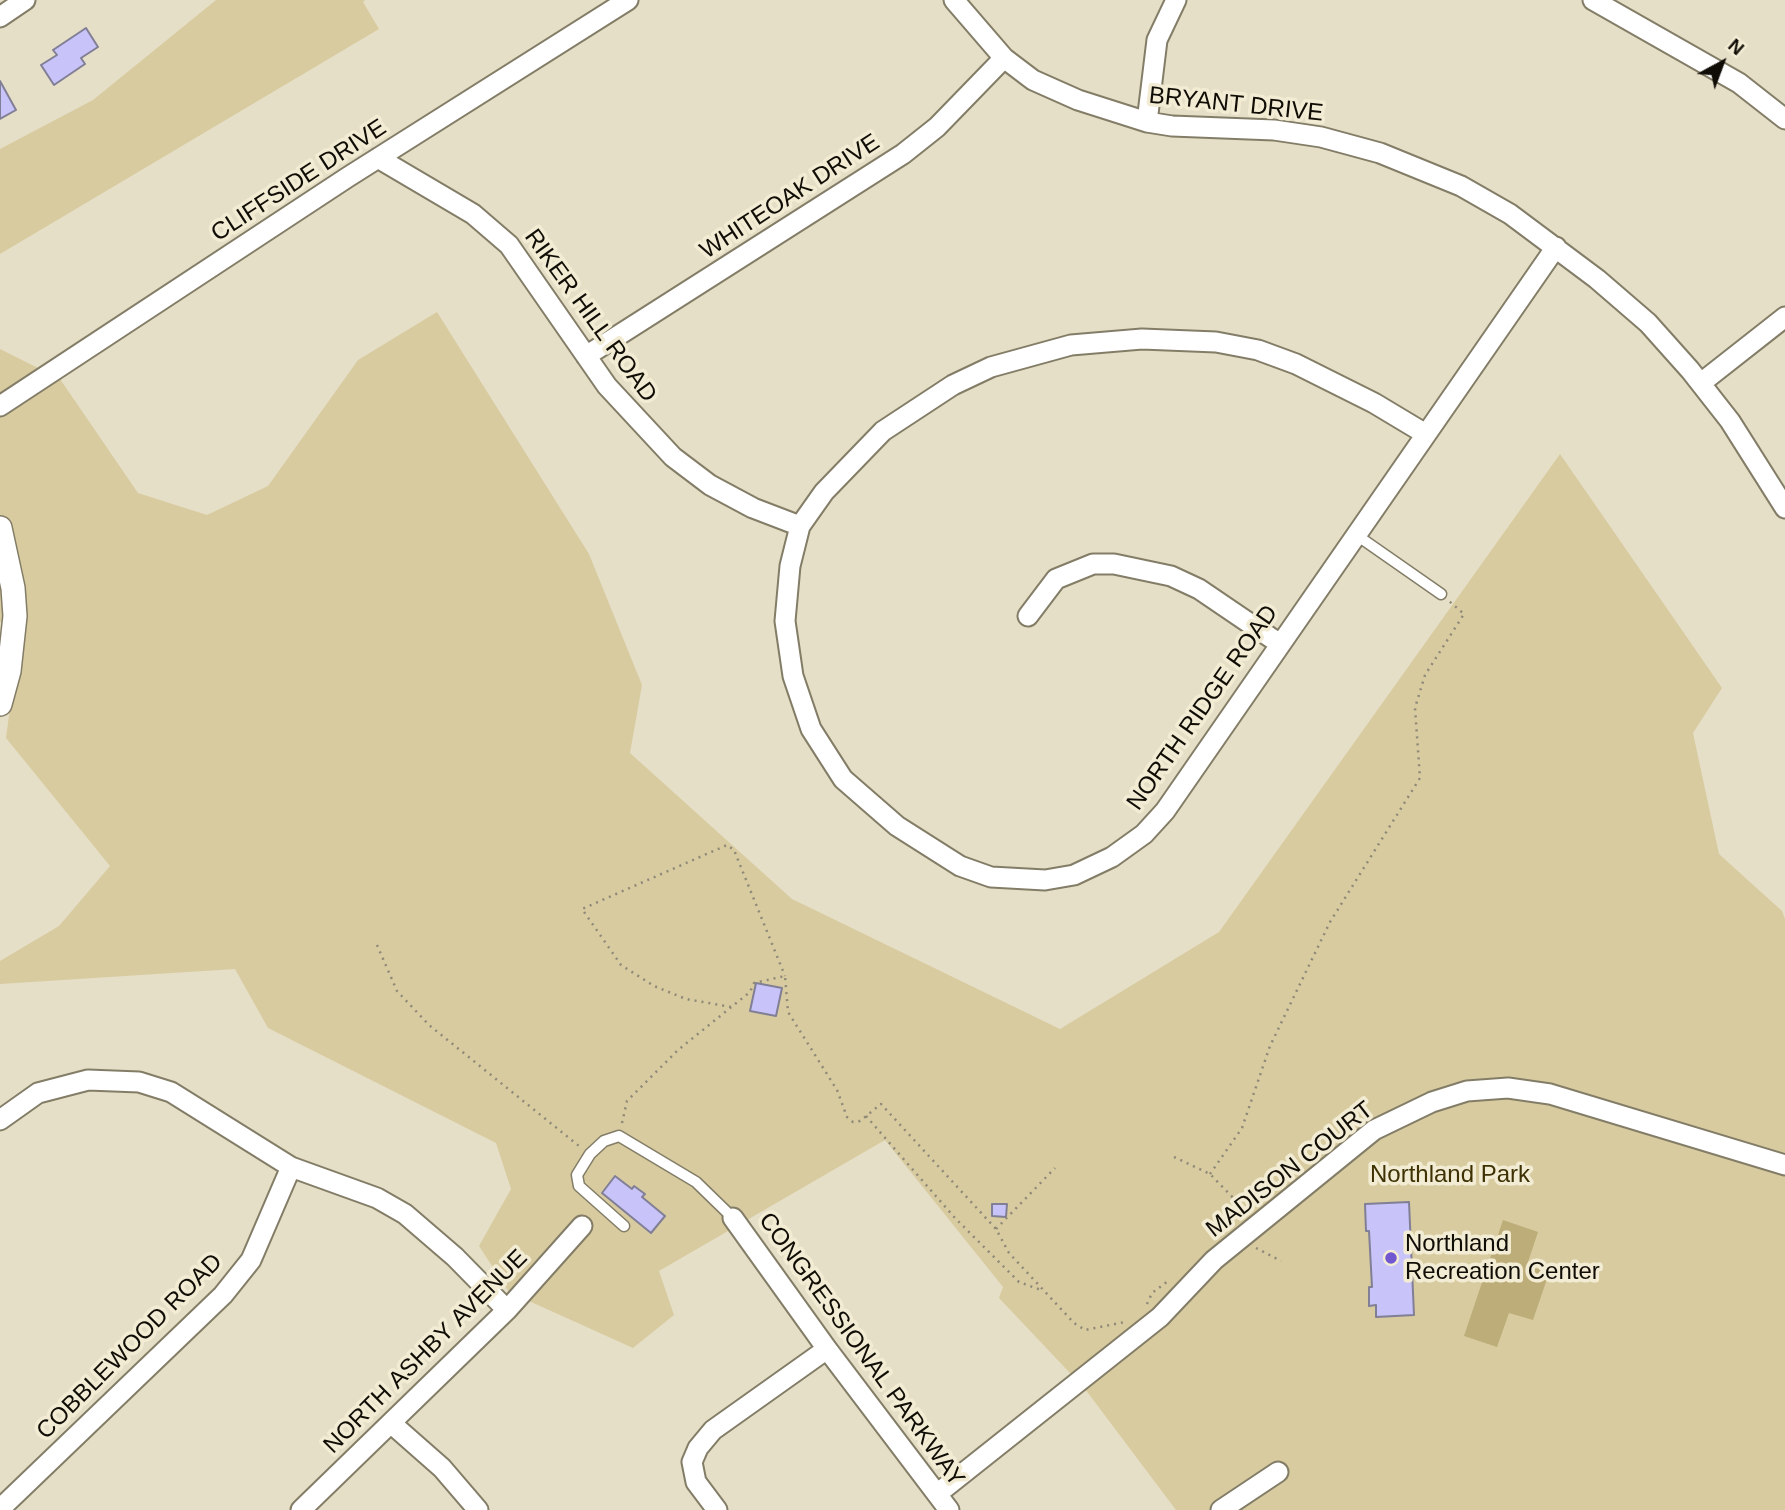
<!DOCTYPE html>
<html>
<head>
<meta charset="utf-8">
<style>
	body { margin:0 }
	#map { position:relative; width:1785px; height:1510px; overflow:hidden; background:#e6dfc7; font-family:Helvetica,sans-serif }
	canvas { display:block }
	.north { position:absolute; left:1687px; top:28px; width:70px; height:70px; -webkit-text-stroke:5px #f3ecd4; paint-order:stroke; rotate:41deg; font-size:19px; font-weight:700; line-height:28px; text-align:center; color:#100d06 }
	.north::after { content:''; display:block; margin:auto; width:24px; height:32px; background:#100d06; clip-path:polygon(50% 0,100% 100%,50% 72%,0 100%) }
</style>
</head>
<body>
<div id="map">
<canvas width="1785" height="1510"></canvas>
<div class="north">N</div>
</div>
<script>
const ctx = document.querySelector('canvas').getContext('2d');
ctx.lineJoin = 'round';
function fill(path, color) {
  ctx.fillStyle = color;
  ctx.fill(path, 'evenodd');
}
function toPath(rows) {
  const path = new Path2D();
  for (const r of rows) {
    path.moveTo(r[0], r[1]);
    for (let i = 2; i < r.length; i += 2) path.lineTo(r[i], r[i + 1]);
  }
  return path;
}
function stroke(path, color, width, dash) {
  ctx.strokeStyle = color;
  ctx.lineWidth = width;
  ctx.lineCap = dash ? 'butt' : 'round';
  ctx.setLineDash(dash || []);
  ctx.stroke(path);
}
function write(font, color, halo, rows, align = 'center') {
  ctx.font = font + ' Helvetica,sans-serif';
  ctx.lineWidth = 7;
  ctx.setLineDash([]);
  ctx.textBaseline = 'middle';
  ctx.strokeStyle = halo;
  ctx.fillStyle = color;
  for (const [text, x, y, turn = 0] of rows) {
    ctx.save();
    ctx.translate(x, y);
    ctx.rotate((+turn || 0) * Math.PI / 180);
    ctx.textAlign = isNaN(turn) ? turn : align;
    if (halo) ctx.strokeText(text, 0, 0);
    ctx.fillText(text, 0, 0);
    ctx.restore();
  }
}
const green = toPath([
	[216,0,365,0,363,2,379,29,0,254,0,149,93,100],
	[437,312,589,554,642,685,630,753,792,899,1060,1029,1219,932,1560,454,1722,688,1693,733,1719,854,1782,911,1785,919,1785,1510,1176,1510,1085,1389,999,1298,1003,1287,885,1140,659,1271,674,1315,633,1348,509,1292,479,1246,511,1189,496,1143,268,1028,235,969,0,984,0,961,59,926,110,866,6,738,22,617,0,622,0,349,60,379,138,493,207,515,268,486,358,360]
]);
const water = toPath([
	[1503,1220,1538,1232,1527,1265,1549,1273,1533,1320,1509,1313,1497,1347,1464,1336]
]);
const building = toPath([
	[86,28,98,47,81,58,85,64,54,85,41,65,57,55,53,50,86,28],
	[0,81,16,110,0,119,0,81],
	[756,983,782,988,776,1016,750,1011,756,983],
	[615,1176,632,1189,634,1186,645,1194,642,1197,665,1216,651,1233,602,1193,615,1176],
	[1409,1202,1414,1315,1376,1317,1376,1305,1369,1306,1369,1287,1372,1287,1369,1231,1366,1231,1365,1204,1409,1202],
	[992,1204,1007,1204,1006,1217,992,1216,992,1204]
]);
const path = toPath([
	[377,945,397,991,429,1025,579,1146],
	[731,1007,686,999,654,986,621,965,582,909,727,845,734,850,785,976],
	[866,1116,955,1218,1019,1282,1041,1290],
	[622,1123,627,1101,678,1050,750,992,754,983,785,976,788,1012,837,1090,847,1117,853,1122,860,1121,881,1104,996,1229,1009,1253,1074,1323,1085,1330,1125,1322],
	[1174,1157,1210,1174,1247,1212],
	[1210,1174,1242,1128,1270,1046,1330,922,1420,778,1415,708,1425,675,1464,614,1449,601],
	[996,1229,1055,1168],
	[1256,1248,1281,1261],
	[1147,1304,1152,1293,1168,1281]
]);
const service = toPath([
	[1355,534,1441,594],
	[624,1226,579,1186,577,1175,590,1154,604,1141,619,1136,696,1182,733,1218]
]);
const minor = toPath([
	[954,0,1004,58,1033,80,1078,100,1147,122,1172,126,1274,130,1321,137,1380,153,1461,186,1510,214,1597,279,1648,323,1690,370,1730,421,1785,508],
	[1593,0,1739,83,1785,119],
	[0,17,25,0],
	[1147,122,1157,40,1176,0],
	[378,158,473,214,509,245,607,386,673,457,710,485,753,508,800,526],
	[586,356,903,154,937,127,1004,58],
	[1701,383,1785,317],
	[0,406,348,177,628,0],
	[1424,433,1374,403,1296,364,1258,350,1216,342,1142,339,1071,345,991,367,953,385,883,431,824,492,800,526,790,566,785,621,793,676,811,729,843,779,897,826,960,866,991,877,1045,880,1074,875,1112,857,1144,834,1165,811,1556,247],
	[1028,616,1056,579,1093,564,1114,564,1171,576,1199,589,1280,644],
	[0,1120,38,1093,88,1080,139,1082,171,1092,291,1167,377,1198,405,1214,455,1257,507,1310],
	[733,1218,827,1349,949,1510],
	[392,1424,442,1468,478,1510],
	[937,1494,1160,1317,1214,1260,1374,1130,1432,1102,1467,1091,1508,1088,1550,1094,1785,1165],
	[0,1509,223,1295,251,1260,291,1167],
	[301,1510,507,1310,582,1226],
	[717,1510,696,1482,692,1462,698,1448,713,1430,827,1349],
	[1221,1510,1278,1472]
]);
const tertiary = toPath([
	[0,528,13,588,15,616,9,671,0,704]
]);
const markers = [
	[1391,1258,7,"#7157d0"]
];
const streetNames = [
	["BRYANT DRIVE",1236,105,6],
	["CLIFFSIDE DRIVE",299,181,-33],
	["WHITEOAK DRIVE",790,197,-33],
	["RIKER HILL ROAD",590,316,54],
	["NORTH RIDGE ROAD",1203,708,-55],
	["MADISON COURT",1290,1170,-38],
	["COBBLEWOOD ROAD",130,1347,-45],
	["CONGRESSIONAL PARKWAY",861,1350,54],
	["NORTH ASHBY AVENUE",426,1352,-45]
];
const parkNames = [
	["Northland Park",1450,1175]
];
const poiNames = [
	["Northland",1405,1244],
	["Recreation Center",1405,1272]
];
fill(green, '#d8cba0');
fill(water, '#bdad78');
fill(building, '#c8c3f8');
stroke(building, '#817f95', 2);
stroke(service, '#837d67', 13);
stroke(minor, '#837d67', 23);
stroke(tertiary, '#837d67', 26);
stroke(path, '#8f8978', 2.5, [2, 5]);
stroke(service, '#fff', 10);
stroke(minor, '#fff', 19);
stroke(tertiary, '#fff', 23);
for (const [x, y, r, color] of markers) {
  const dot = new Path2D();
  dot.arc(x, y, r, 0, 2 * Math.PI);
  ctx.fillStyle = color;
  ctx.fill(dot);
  stroke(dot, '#f3ecd4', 2.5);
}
write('24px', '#100d06', '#f3ecd4', streetNames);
write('24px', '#3e3204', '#f3ecd4', parkNames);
write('24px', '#100d06', '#f3ecd4', poiNames, 'left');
</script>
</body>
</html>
